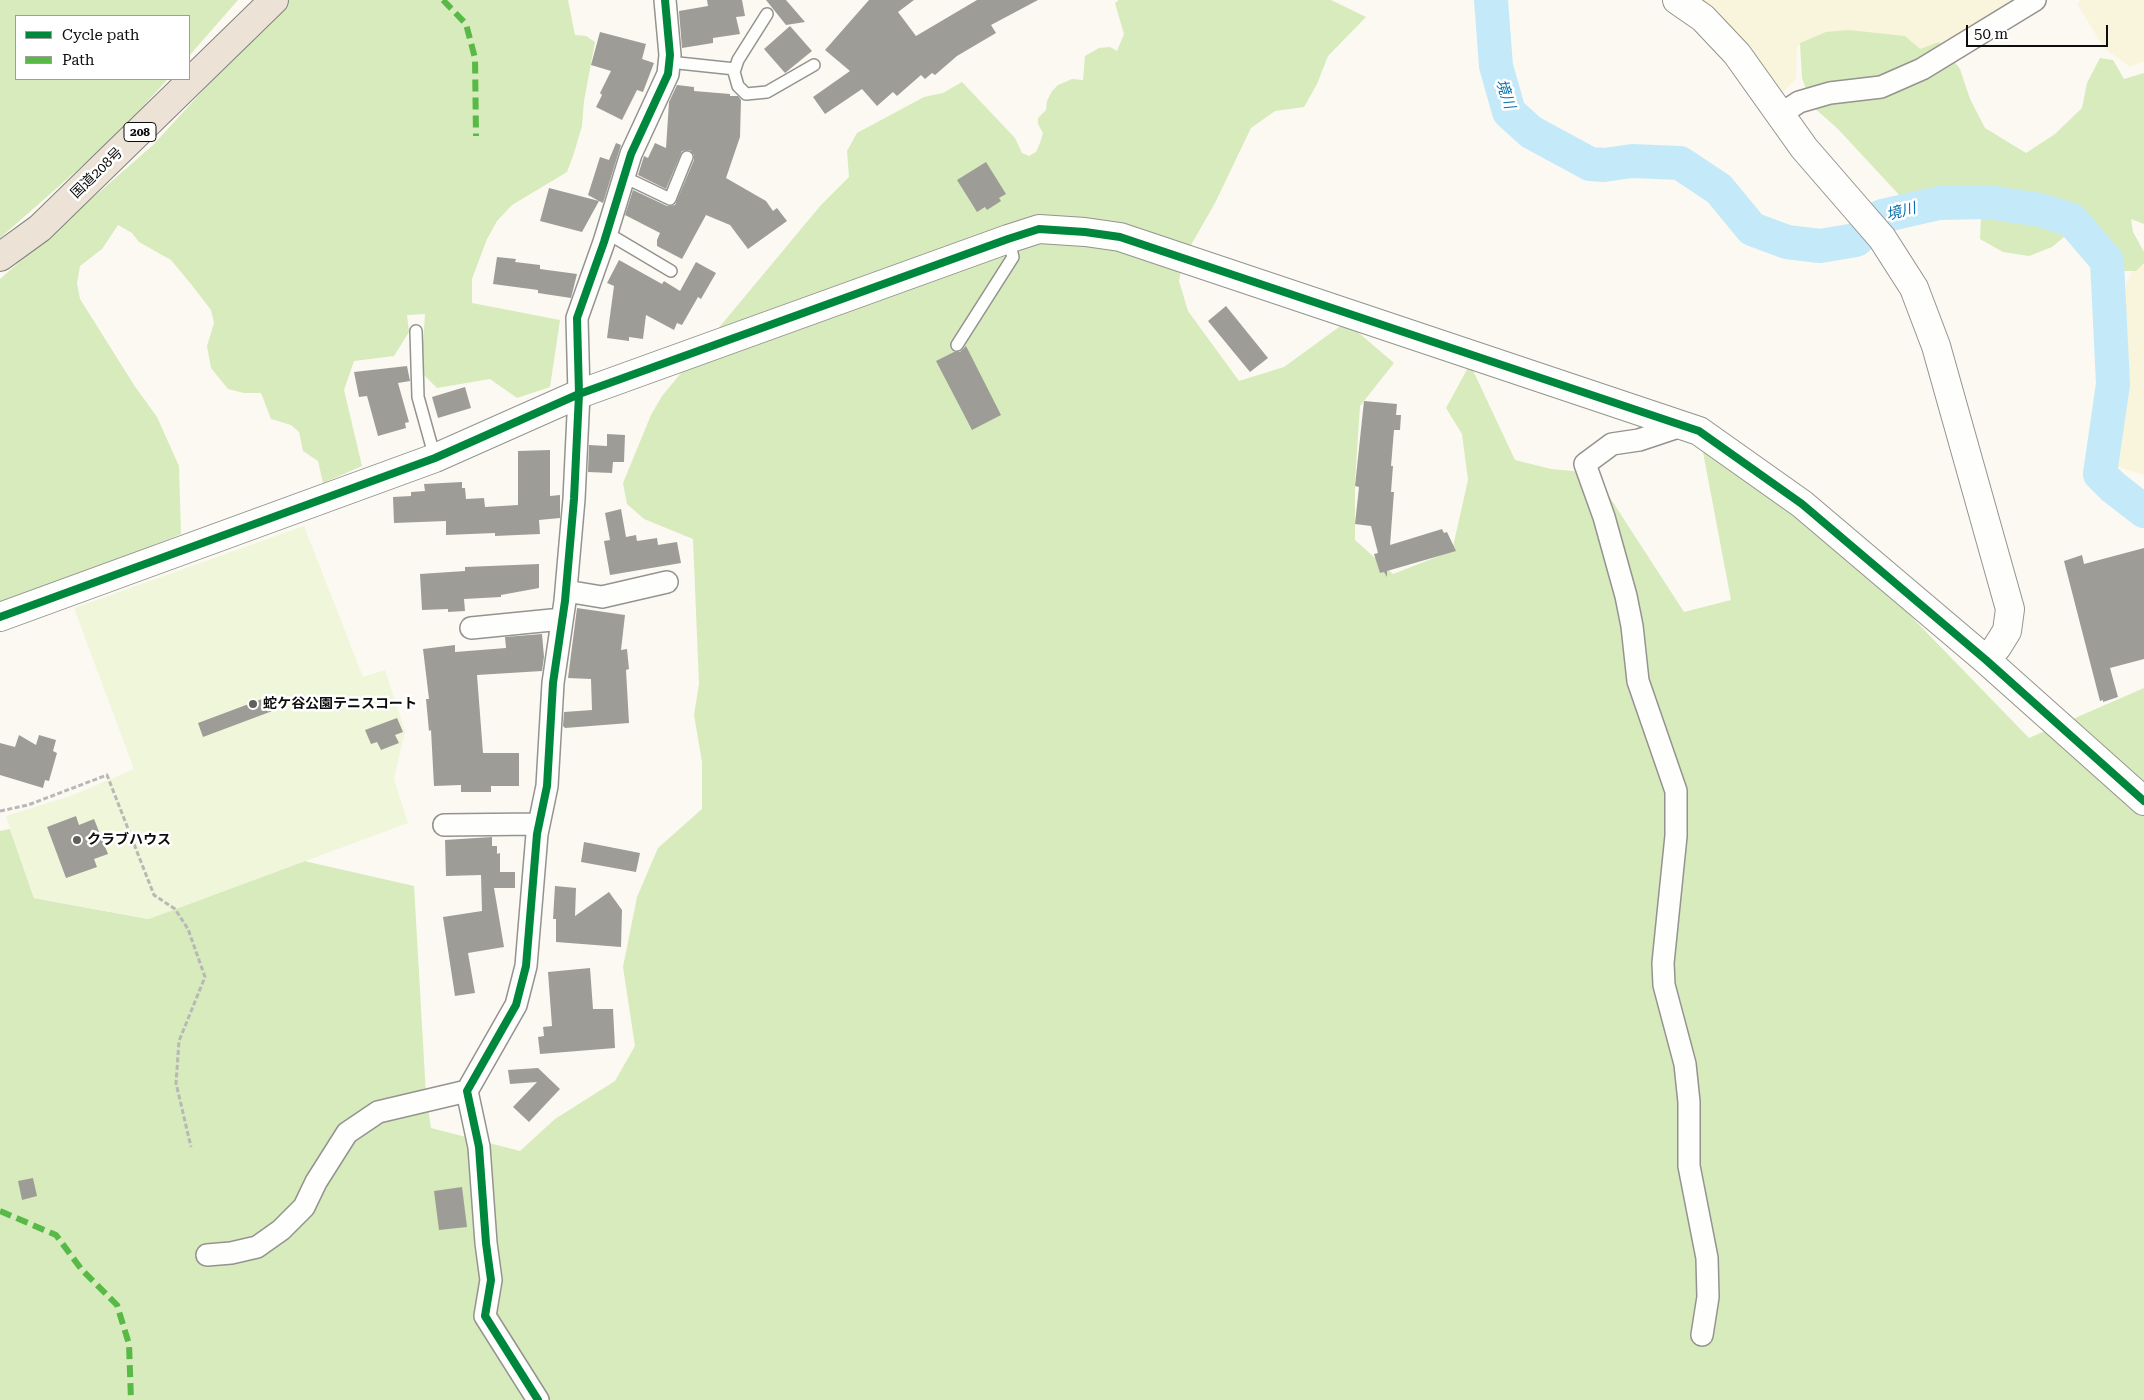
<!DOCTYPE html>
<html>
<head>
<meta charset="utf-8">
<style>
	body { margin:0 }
	#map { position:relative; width:2144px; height:1400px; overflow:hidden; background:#fbf9f2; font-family:"Roboto Serif",serif }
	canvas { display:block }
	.legend { position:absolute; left:15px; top:15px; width:175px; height:65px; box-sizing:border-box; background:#fff; border:1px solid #9e9e9e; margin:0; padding:6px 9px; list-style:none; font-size:15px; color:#0d0d0d }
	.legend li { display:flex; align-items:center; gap:10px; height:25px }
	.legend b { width:25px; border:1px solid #9e9e9e }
	.scale { position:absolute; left:1966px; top:25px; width:142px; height:22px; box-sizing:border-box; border:2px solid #0d0d0d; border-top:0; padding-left:6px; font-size:15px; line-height:18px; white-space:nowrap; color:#0d0d0d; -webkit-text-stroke:4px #fff; paint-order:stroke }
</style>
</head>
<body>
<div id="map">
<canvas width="2144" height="1400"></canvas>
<ul class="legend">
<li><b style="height:6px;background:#00873e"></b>Cycle path</li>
<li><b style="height:6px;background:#58b947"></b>Path</li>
</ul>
<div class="scale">50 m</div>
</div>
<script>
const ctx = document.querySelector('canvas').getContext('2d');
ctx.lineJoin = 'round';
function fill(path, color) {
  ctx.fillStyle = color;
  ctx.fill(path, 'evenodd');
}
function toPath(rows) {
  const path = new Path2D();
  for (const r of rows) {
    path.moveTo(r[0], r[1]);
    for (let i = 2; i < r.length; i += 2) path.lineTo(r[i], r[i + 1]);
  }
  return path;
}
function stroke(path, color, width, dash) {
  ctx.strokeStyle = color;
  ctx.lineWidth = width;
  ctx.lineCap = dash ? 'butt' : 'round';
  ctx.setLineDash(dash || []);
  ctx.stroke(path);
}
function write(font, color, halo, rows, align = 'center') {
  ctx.font = font + ' "Roboto Serif","Noto Sans JP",serif';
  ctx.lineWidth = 5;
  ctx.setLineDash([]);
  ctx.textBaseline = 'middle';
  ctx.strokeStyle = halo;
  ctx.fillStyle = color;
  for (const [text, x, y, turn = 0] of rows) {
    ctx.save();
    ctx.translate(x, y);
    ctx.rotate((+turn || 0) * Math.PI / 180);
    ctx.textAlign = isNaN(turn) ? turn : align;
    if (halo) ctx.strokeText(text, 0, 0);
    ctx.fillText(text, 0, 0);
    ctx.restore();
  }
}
const farmland = toPath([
	[1688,0,2013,0,1922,56,1830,33,1797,46,1796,79,1778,97],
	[2081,0,2144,0,2144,61,2130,67,2104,48,2077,4],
	[2144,246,2144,475,2115,466,2126,284]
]);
const forest = toPath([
	[0,0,238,0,189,56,189,16,16,16,16,79,168,79,115,137,0,238],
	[286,0,568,0,575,35,586,36,595,42,584,101,582,126,574,153,567,172,512,205,497,221,487,239,472,279,472,303,560,320,550,387,517,398,490,379,437,388,421,372,425,314,407,315,409,332,394,356,354,361,344,390,362,466,323,483,318,461,303,451,299,432,291,425,271,419,261,393,244,393,228,389,211,368,207,346,214,323,211,310,191,284,171,260,139,242,132,233,118,225,102,249,80,266,77,283,80,299,134,385,157,417,179,466,181,534,0,607,0,279,153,145],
	[1119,0,1331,0,1366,17,1328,56,1317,84,1304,107,1275,111,1251,128,1215,203,1183,259,1179,281,1188,311,1239,381,1284,367,1346,322,1394,363,1360,406,1355,481,1355,540,1393,574,1452,551,1468,480,1462,434,1446,408,1470,364,1515,460,1551,469,1594,473,1684,612,1731,600,1699,431,1802,504,2029,738,2144,688,2144,1400,0,1400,0,831,10,829,34,898,148,919,304,861,414,886,426,1095,431,1128,520,1151,555,1119,615,1081,635,1046,623,967,637,897,658,848,702,809,702,762,694,715,699,684,693,539,644,519,627,504,623,483,651,415,662,396,821,205,849,177,847,151,857,133,924,97,943,93,962,82,1015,138,1022,153,1029,156,1036,152,1040,143,1043,133,1038,124,1038,118,1046,110,1047,101,1052,91,1058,85,1072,79,1083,80,1085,56,1099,48,1110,47,1117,51,1124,34,1115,3],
	[1849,30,1905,36,1920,49,1939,42,1960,69,1970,99,1985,128,2026,153,2055,134,2082,108,2087,83,2100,58,2113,60,2124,79,2144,73,2144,224,2131,219,2133,232,2144,252,2144,263,2136,271,2117,271,2089,258,2071,231,2052,247,2029,256,2003,252,1980,239,1981,217,1972,193,1932,198,1902,198,1837,128,1812,106,1802,78,1800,43,1826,32]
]);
const pitch = toPath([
	[304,526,363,677,385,670,405,731,394,779,408,823,149,919,34,898,6,816,73,795,134,769,74,608]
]);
const river = toPath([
	[1491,0,1496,66,1509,112,1531,132,1590,164,1604,165,1632,161,1680,163,1719,189,1752,229,1787,242,1820,246,1856,240,1882,216,1939,203,1988,202,2040,210,2072,220,2107,261,2113,384,2100,474,2113,487,2144,511]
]);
const building = toPath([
	[707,0,742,0,745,16,736,17,740,34,713,38,713,43,682,48,679,11,708,6],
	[766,0,786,0,805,22,786,25],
	[869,0,914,0,898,12,916,36,977,0,1038,0,991,25,996,33,957,56,935,75,932,73,925,79,921,75,897,96,893,92,877,106,862,89,825,114,813,97,850,71,825,50],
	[790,26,812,51,785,73,764,49],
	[600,32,646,44,642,59,654,63,643,92,637,90,622,120,596,107,602,95,600,93,611,71,591,65],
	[677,85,694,87,694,91,730,94,730,96,738,96,741,100,740,137,726,178,766,201,773,211,777,208,787,221,748,249,730,225,706,215,682,259,657,246,657,240,660,233,625,215,633,190,667,206,675,205,694,160,694,155,690,150,682,151,666,189,638,175,644,156,648,158,655,143,666,148,669,102],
	[616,143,621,145,603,203,599,201,582,232,540,221,549,188,599,201,588,195,600,157,609,160],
	[986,162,1006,194,999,198,1001,201,987,210,985,207,977,212,957,180],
	[497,257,516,259,515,262,540,265,540,269,577,274,571,298,538,293,538,290,493,284],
	[619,260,662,284,664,281,680,291,696,262,716,273,701,299,698,297,682,325,677,323,674,330,646,315,643,339,629,337,629,341,607,338,614,286,607,283],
	[1226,306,1268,358,1250,372,1208,321],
	[966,346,1001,415,972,430,936,361,954,352,960,352],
	[407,366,410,381,398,383,409,422,405,423,406,428,378,436,367,396,359,397,354,372],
	[465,387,471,408,438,418,432,397],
	[1364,401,1397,404,1396,415,1401,415,1400,430,1394,430,1391,466,1393,466,1391,492,1394,492,1390,545,1442,529,1444,533,1447,532,1456,551,1387,571,1387,577,1384,572,1380,573,1374,554,1378,553,1371,526,1355,524,1359,487,1355,486],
	[607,434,625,435,624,462,613,462,612,473,588,472,589,445,607,446],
	[550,450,550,496,560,495,560,518,539,520,540,534,495,536,495,533,446,535,446,521,394,523,393,497,411,496,411,492,425,491,424,484,462,482,462,488,465,488,466,499,484,498,485,507,518,505,518,451],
	[621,509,626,537,636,535,637,541,657,538,658,545,677,542,681,563,610,575,604,541,610,540,605,513],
	[2144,548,2144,659,2110,668,2118,697,2103,702,2103,700,2100,701,2064,561,2082,555,2084,564],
	[539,564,539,588,501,595,501,597,464,599,465,611,448,612,448,609,422,610,420,574,465,571,465,567],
	[577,608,625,615,621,650,627,649,629,669,626,670,629,723,565,728,563,726,564,712,592,710,591,679,568,678],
	[542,634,544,657,542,671,477,675,483,753,519,753,519,786,491,786,491,792,461,792,461,785,434,786,431,730,429,731,426,699,429,699,423,649,455,645,455,652,506,648,505,637],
	[270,696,275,710,203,737,198,723],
	[397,718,403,732,395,735,399,743,381,750,377,742,371,744,365,730],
	[19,735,36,745,39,735,56,740,53,751,57,753,49,781,45,780,43,788,0,775,0,743,15,747],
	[76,816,79,825,94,819,108,854,94,859,97,867,66,878,47,827],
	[492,837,492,846,497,846,497,854,500,853,500,872,515,872,515,888,494,888,504,947,468,953,475,993,455,996,443,917,482,911,481,875,446,876,445,840],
	[584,842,640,853,636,872,581,862],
	[555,886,576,888,575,916,609,892,622,910,621,947,556,942,556,919,553,919],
	[590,968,593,1009,613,1009,615,1048,540,1054,538,1037,544,1036,543,1027,552,1026,548,972],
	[538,1068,560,1089,529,1122,513,1107,537,1082,510,1084,508,1070],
	[33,1178,37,1196,22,1200,18,1181],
	[462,1187,467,1227,439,1230,434,1191]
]);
const path = toPath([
	[0,811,28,805,107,775,154,895,175,909,188,929,205,977,179,1041,176,1083,191,1147]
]);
const service = toPath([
	[767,14,738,60,734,72,738,86,746,94,767,92,814,65],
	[669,62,735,69],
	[624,177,670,199,687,157],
	[607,233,671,271],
	[416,331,418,397,435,458],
	[957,345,1013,257,1008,239]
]);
const minor = toPath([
	[1781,114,1799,102,1830,93,1881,87,1922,69,2035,0],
	[1681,426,1639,440,1612,444,1585,464,1604,517,1626,596,1632,626,1638,681,1676,791,1676,836,1663,963,1664,985,1685,1064,1689,1102,1689,1166,1707,1258,1708,1297,1702,1335],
	[566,591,602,597,667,582],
	[471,628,562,619],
	[444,825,539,824],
	[207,1255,231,1253,257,1247,281,1230,304,1207,316,1182,347,1133,378,1112,467,1091],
	[538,1400,485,1316,491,1280,486,1243,479,1147,467,1091,516,1005,526,966,537,834,547,786,553,683,565,601,574,499,579,394,577,318,604,242,631,154,668,74,670,55,665,0]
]);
const tertiary = toPath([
	[1677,0,1703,18,1737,54,1804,148,1882,238,1914,288,1936,346,2010,609,2007,631,1997,647,1986,660],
	[0,617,435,458,579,394,1008,239,1039,229,1085,232,1120,237,1699,431,1802,504,1986,660,2144,801]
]);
const trunk = toPath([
	[0,257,40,228,274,0]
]);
const quiet = toPath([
	[443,0,466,24,475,58,476,136],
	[0,1211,56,1235,82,1270,117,1305,129,1344,131,1400]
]);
const cycleway = toPath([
	[0,617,435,458,579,394,1008,239,1039,229,1085,232,1120,237,1699,431,1802,504,1986,660,2144,801],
	[538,1400,485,1316,491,1280,486,1243,479,1147,467,1091,516,1005,526,966,537,834,547,786,553,683,565,601,574,499,579,394,577,318,604,242,631,154,668,74,670,55,665,0]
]);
const markers = [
	[253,704,5,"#60605d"],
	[77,840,5,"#60605d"]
];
const shields = [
	[140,132,32]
];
const shieldNames = [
	["208",140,132]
];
const streetNames = [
	["国道208号",97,173,-44]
];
const poiNames = [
	["蛇ケ谷公園テニスコート",263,704],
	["クラブハウス",87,840]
];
const waterNames = [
	["境川",1505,94,71],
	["境川",1901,212,-15]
];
fill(farmland, '#f9f5dc');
fill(forest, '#d7ebbc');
fill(pitch, '#f0f6da');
stroke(river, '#c4eafa', 34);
fill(building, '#9e9c97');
stroke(service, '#949390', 14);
stroke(minor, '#949390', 24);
stroke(tertiary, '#949390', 30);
stroke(trunk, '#81817d', 30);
stroke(path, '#b8b8b6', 3, [5, 2.5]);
stroke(service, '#fefefd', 11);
stroke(minor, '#fefefd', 21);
stroke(tertiary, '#fefefd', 28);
stroke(trunk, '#ece2d6', 28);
stroke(quiet, '#58b947', 6, [12, 6]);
stroke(cycleway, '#00873e', 8);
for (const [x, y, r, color] of markers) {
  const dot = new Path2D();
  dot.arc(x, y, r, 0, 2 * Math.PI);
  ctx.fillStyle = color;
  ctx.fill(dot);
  stroke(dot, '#fff', 2);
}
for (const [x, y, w] of shields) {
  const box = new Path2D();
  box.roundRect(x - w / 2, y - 9.5, w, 19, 4);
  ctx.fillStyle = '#fff';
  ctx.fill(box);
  stroke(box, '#0d0d0d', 1);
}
write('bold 12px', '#0d0d0d', null, shieldNames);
write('14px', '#0d0d0d', '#fff', streetNames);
write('bold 14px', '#0d0d0d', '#fff', poiNames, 'left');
write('italic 15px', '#0971ad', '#fff', waterNames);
</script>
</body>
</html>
